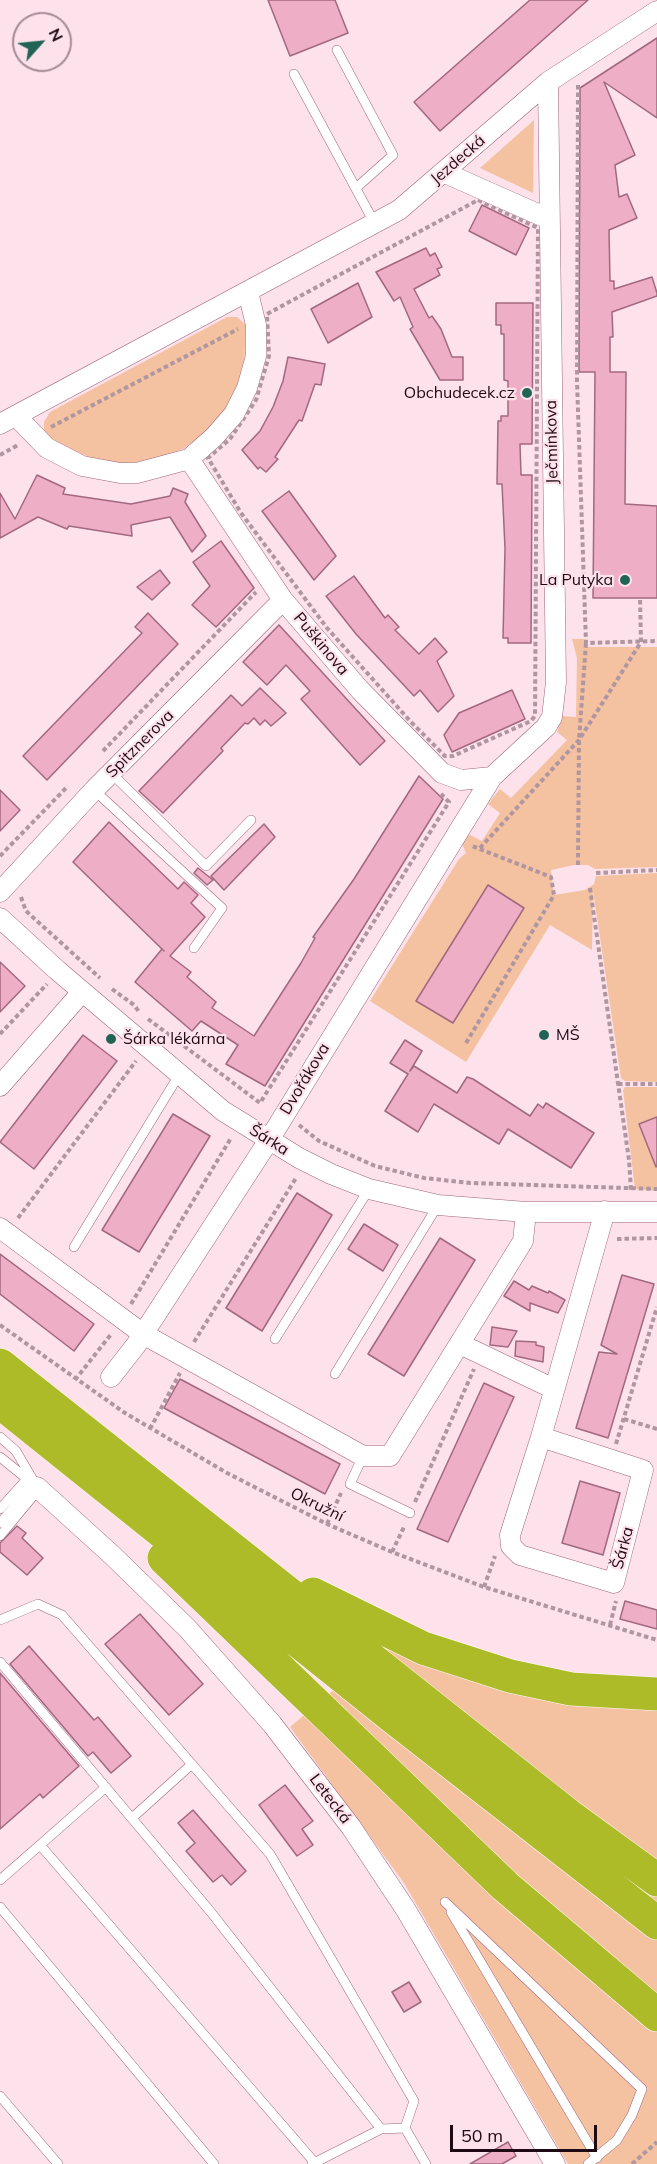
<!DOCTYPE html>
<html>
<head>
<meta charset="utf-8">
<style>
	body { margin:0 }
	#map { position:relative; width:657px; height:2164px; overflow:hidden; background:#fde2ec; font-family:Mulish,sans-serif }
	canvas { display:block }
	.north { position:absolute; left:12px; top:12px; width:60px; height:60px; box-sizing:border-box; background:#fde2ec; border:2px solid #a48b95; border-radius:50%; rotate:63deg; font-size:16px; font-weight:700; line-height:24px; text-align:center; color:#1f0912 }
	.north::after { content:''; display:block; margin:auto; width:21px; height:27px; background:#216454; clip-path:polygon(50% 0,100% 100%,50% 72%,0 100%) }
	.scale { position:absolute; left:450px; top:2125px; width:147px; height:27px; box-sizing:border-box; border:3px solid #1f0912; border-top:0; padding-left:8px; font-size:18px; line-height:21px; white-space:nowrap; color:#1f0912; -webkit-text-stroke:4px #fde2ec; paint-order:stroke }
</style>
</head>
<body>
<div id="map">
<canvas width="657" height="2164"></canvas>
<div class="north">N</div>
<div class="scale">50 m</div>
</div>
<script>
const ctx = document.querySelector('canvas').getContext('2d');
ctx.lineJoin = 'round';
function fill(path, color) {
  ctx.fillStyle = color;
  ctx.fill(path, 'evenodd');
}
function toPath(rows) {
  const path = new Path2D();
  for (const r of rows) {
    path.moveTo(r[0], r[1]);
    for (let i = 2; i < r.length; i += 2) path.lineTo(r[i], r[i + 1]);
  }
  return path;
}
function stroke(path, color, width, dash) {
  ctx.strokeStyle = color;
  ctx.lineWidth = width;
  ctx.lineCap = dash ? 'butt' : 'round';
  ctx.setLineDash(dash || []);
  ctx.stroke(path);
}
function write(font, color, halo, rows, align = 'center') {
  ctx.font = font + ' Mulish,sans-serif';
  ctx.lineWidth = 4.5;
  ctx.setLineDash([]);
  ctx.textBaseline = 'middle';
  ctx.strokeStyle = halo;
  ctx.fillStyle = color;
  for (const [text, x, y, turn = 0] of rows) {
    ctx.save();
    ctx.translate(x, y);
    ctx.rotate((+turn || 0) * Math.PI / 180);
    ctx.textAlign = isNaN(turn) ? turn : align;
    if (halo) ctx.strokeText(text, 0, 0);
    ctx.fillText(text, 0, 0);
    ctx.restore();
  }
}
const green = toPath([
	[534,120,533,193,480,168],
	[227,317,237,317,246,325,244,372,232,399,220,417,207,431,183,449,148,461,124,463,99,461,59,445,44,431,44,422,50,412],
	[572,639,586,639,587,647,657,647,657,867,595,869,588,865,574,865,551,870,554,895,585,890,594,884,596,876,657,873,657,1082,625,1081,621,1078,593,891,592,950,550,925,466,1062,370,1001,459,859,466,853,462,843,468,834,482,841,500,813,488,804,500,789,511,798,567,740,557,732,562,716,576,717,577,658],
	[625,1087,657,1087,657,1191,635,1189,623,1090],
	[383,1648,468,1677,657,1707,657,2164,568,2164,404,1883,290,1727]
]);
const building = toPath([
	[268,0,335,0,348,33,290,56,268,0],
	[530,0,588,0,440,131,414,102,530,0],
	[657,38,657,118,604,82,635,155,615,165,619,197,627,194,637,218,609,230,610,281,614,281,614,289,652,277,657,293,657,296,612,312,613,337,610,337,610,372,626,372,625,504,657,506,657,598,593,598,595,372,579,372,580,88,657,38],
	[482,205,529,228,516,255,469,231,482,205],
	[426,248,430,256,435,253,442,267,437,269,440,275,414,289,429,318,432,316,441,329,452,357,463,357,463,380,440,380,410,329,413,327,400,297,394,301,376,272,426,248],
	[358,283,372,317,328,343,311,309,358,283],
	[496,303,533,303,532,444,520,444,521,475,532,475,531,643,508,643,508,638,503,638,505,548,502,484,497,484,498,421,501,421,501,416,508,416,508,381,504,380,504,334,501,334,501,325,496,325,496,303],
	[288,357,325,364,321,385,315,384,302,421,299,420,275,457,278,459,266,472,260,467,258,469,242,450,260,431,273,407,283,381,288,357],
	[37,475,65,488,63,494,131,504,170,496,173,488,188,494,185,502,206,536,192,552,170,517,131,525,132,536,69,526,67,529,38,517,0,538,0,493,15,519,37,475],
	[289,491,336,556,314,580,262,511,289,491],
	[221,541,254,588,216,627,192,605,210,586,193,562,221,541],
	[160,570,170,583,152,600,137,587,160,570],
	[354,576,385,618,388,615,399,627,395,630,419,654,435,638,447,652,437,661,454,696,438,712,420,690,414,696,356,634,326,596,354,576],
	[148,613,178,644,47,780,23,756,142,633,135,627,148,613],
	[279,625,385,741,360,765,301,699,310,691,286,665,267,685,243,662,279,625],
	[260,688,286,713,278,720,271,726,265,720,260,725,254,718,248,724,245,723,221,748,223,751,163,813,139,791,231,695,242,706,260,688],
	[512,690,525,719,452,752,444,735,459,713,512,690],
	[419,776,443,799,265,1086,226,1064,238,1045,201,1021,192,1031,135,982,162,949,164,951,73,862,109,822,178,889,184,882,198,895,191,903,205,917,170,956,191,972,187,977,216,1002,212,1008,254,1036,301,963,315,938,313,937,354,879,419,776],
	[0,790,20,810,0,831,0,790],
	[264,824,275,837,224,890,211,876,264,824],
	[198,868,213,880,207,885,194,873,198,868],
	[488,885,524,908,453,1023,416,1001,488,885],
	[0,962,25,986,0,1012,0,962],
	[83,1035,117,1061,34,1169,0,1142,83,1035],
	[405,1040,422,1051,410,1071,414,1066,457,1093,467,1077,473,1079,530,1116,538,1104,543,1108,546,1103,594,1133,571,1168,508,1129,499,1144,434,1104,418,1132,385,1111,408,1074,390,1063,405,1040],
	[173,1114,210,1136,139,1252,102,1230,173,1114],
	[657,1117,657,1166,656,1167,639,1124,657,1117],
	[297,1193,332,1215,262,1331,226,1308,297,1193],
	[364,1224,398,1245,383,1271,348,1249,364,1224],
	[440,1238,475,1260,404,1376,368,1354,440,1238],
	[0,1254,94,1324,74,1351,0,1294,0,1254],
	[622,1275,654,1284,608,1438,576,1428,599,1352,617,1354,601,1345,622,1275],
	[514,1281,529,1290,532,1286,548,1293,549,1291,565,1300,558,1313,530,1303,530,1311,504,1296,514,1281],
	[492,1327,517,1331,508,1347,490,1345,492,1327],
	[516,1341,536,1342,536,1345,544,1347,543,1362,515,1356,516,1341],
	[180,1379,340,1464,325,1494,164,1408,180,1379],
	[484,1383,514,1397,448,1542,417,1529,484,1383],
	[580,1481,620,1493,603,1555,562,1543,580,1481],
	[17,1526,26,1533,22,1538,43,1558,27,1575,0,1552,0,1543,17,1526],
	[625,1601,657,1610,657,1629,620,1619,625,1601],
	[140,1614,203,1684,169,1715,105,1644,140,1614],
	[29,1646,94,1720,98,1717,131,1756,111,1773,93,1752,88,1756,10,1664,29,1646],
	[0,1673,79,1766,43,1798,40,1794,0,1829,0,1673],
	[285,1785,313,1821,302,1829,313,1845,297,1856,259,1805,285,1785],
	[193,1810,246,1871,231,1885,222,1875,213,1882,186,1851,195,1843,178,1823,193,1810],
	[409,1982,421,2002,404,2012,392,1992,409,1982],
	[508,2142,516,2156,502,2164,470,2164,508,2142]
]);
const path = toPath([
	[578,85,577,381,586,643,657,641],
	[478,200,538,228,535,716,531,721,453,756,445,756,411,722,327,628,241,513,208,458,230,439,256,400,269,356,267,314,478,200],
	[51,427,238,329],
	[0,455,18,445],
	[103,751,256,592],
	[480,848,579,740,641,642,640,598],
	[0,856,68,786],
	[578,865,579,740,586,643],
	[596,873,657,870],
	[590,888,629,1160,631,1190],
	[21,897,26,911,100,978],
	[112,989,134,1005,140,1013],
	[148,1019,260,1103,449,802,441,794],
	[0,1034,47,984],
	[466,1043,554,895,551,877,472,846],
	[618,1084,657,1084],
	[299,1125,319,1141,375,1166,424,1178,470,1183,657,1189],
	[18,1218,136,1061],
	[617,1239,657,1238],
	[131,1304,231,1138],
	[0,1325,125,1413,227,1473,327,1524,392,1552,484,1587,657,1640],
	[194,1342,296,1178],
	[75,1380,112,1333],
	[624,1419,657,1429],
	[150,1429,180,1373],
	[616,1444,657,1307],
	[415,1502,474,1369],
	[327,1524,341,1493],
	[392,1552,405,1525],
	[484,1587,495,1556],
	[610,1625,616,1601],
	[632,2164,657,2142]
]);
const service = toPath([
	[337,50,393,155,356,188],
	[294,74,375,224],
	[111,773,206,866,251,820],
	[94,790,222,908,194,948],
	[74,1247,179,1075],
	[275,1339,369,1189],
	[335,1374,438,1205],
	[0,1437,16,1451,37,1487],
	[363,1456,350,1484,410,1513],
	[0,1457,31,1482],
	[0,1509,27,1479],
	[0,1523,34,1484],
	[0,1536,39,1489],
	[0,1620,38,1604,62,1615,270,1854,414,2101,405,2128,426,2164],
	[0,1662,210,1911,381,2129,405,2128],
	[132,1818,192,1764],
	[40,1845,315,2163],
	[0,1880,106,1787],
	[445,1902,642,2089,632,2115,617,2140,588,2164],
	[0,1907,214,2164],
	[451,1912,597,2158],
	[0,2096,58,2164],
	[312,2164,381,2129]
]);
const minor = toPath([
	[443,172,549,219],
	[16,416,47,448,82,466,120,473,137,473,189,459,214,437,234,414,247,388,256,356,256,325,248,292],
	[0,424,399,210,548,82,657,11],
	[189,459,283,600,360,690,442,773,461,780,492,777],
	[0,892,94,790,283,600],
	[0,918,57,970,223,1111,299,1158,331,1174,369,1189,438,1205,526,1212,657,1212],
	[0,1086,82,992],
	[0,1228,143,1334,363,1456,390,1456,523,1241,526,1212],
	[460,1344,554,1389],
	[111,1377,136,1345,269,1140,492,777,546,727,552,717,556,682,548,82],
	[541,1437,643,1470,614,1583,520,1555,511,1546,510,1535,541,1437],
	[541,1437,605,1211],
	[37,1487,113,1556,187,1628,272,1724,351,1827,406,1910,555,2164]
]);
const motorway = toPath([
	[0,1365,568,1815,657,1880],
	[0,1402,394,1718,657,1923],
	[164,1558,505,1886,657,2015],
	[313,1594,423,1648,510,1676,571,1689,657,1694]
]);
const markers = [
	[527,393,6,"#216454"],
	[625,580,6,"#216454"],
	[544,1035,6,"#216454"],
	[111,1039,6,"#216454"]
];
const streetNames = [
	["Jezdecká",458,160,-41],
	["Ječmínkova",552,442,-91],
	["Puškinova",321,644,50],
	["Spitznerova",140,744,-45],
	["Dvořákova",305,1079,-59],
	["Šárka",269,1140,32],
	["Okružní",317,1505,26],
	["Šárka",623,1548,-75],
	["Letecká",330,1799,53]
];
const poiNames = [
	["Obchudecek.cz",515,393],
	["La Putyka",613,580],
	["MŠ",556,1035,"left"],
	["Šárka lékárna",123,1039,"left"]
];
fill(green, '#f4c2a1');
fill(building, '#eeaec6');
stroke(building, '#a2687f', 1.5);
stroke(service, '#9f647c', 10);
stroke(minor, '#9f647c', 21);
stroke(motorway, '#fff', 34);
stroke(path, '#b096a0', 4, [4.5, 3]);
stroke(service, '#fff', 9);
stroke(minor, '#fff', 20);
stroke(motorway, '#aebb29', 33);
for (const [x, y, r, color] of markers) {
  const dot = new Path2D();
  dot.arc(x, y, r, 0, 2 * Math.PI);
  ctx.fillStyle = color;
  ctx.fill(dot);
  stroke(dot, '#fde2ec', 2);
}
write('16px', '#1f0912', '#fde2ec', streetNames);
write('16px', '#1f0912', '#fde2ec', poiNames, 'right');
</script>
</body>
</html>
